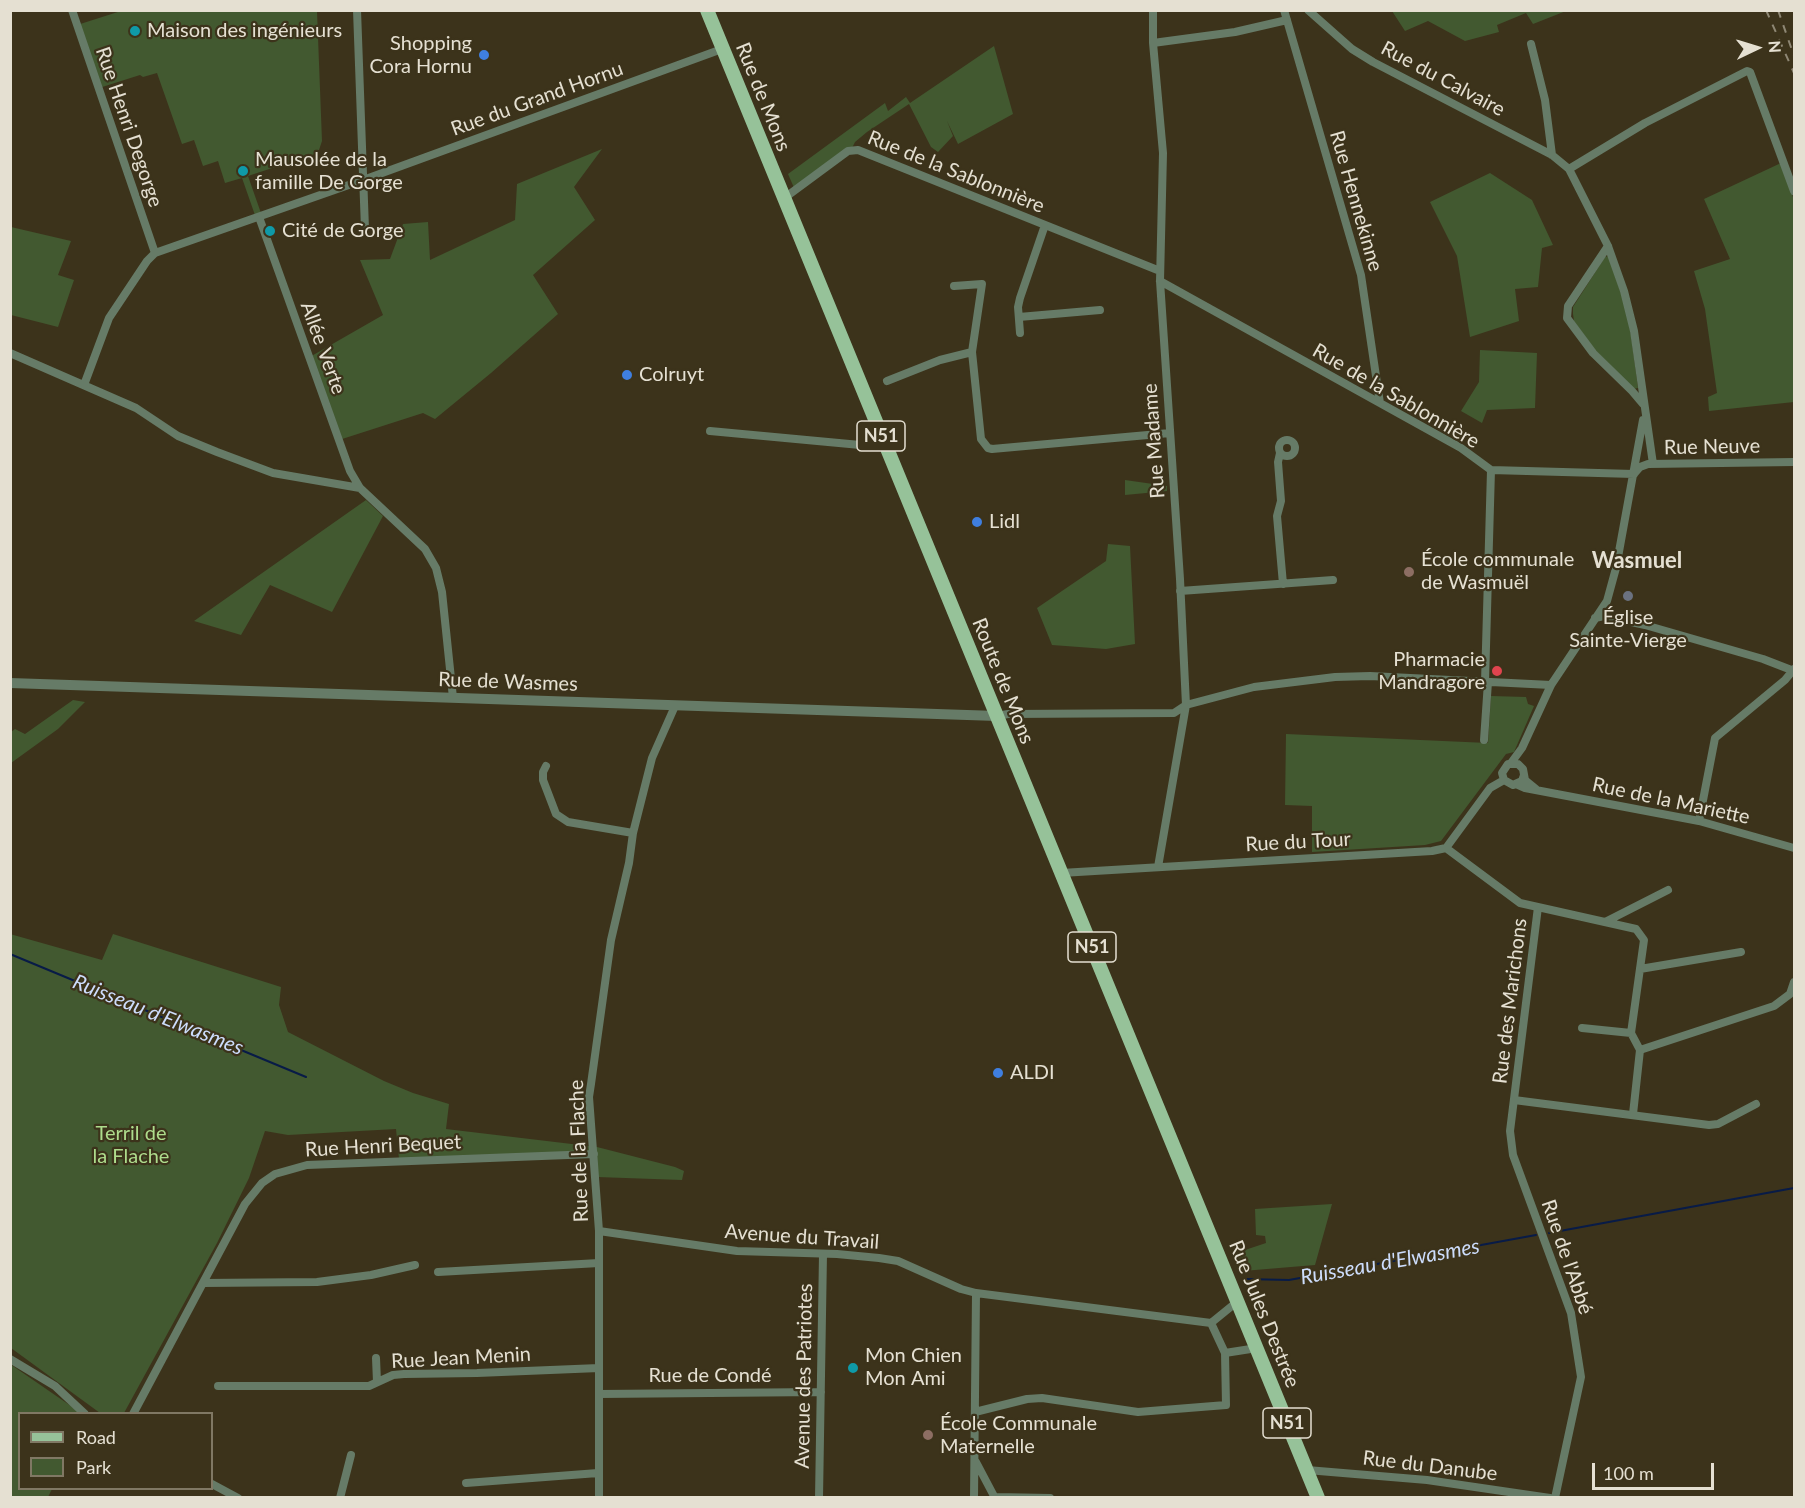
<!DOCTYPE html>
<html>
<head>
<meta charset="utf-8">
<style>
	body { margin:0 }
	#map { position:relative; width:1805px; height:1508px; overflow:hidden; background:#3c331b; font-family:Lato,sans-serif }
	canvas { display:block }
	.frame { position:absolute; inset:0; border:12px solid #e5e0d2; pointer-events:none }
	.legend { position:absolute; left:18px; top:1412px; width:195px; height:78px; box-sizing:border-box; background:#3c331b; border:2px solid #807864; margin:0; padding:8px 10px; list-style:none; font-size:18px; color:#e5e0d2 }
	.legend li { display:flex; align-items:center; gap:12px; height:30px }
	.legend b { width:30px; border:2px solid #807864 }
	.north { position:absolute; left:1727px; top:18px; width:60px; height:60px; -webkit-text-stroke:4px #3c331b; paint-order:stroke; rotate:86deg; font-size:16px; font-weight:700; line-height:24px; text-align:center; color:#e5e0d2 }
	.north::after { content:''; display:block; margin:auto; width:21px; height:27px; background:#e5e0d2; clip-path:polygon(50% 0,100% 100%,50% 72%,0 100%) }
	.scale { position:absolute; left:1592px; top:1463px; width:122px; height:27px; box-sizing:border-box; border:3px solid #e5e0d2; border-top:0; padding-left:8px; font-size:18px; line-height:21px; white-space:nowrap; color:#e5e0d2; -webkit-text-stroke:4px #3c331b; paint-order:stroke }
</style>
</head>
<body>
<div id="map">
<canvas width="1805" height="1508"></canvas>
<div class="frame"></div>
<ul class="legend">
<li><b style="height:8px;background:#96c299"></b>Road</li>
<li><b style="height:16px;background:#425930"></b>Park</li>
</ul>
<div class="north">N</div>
<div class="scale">100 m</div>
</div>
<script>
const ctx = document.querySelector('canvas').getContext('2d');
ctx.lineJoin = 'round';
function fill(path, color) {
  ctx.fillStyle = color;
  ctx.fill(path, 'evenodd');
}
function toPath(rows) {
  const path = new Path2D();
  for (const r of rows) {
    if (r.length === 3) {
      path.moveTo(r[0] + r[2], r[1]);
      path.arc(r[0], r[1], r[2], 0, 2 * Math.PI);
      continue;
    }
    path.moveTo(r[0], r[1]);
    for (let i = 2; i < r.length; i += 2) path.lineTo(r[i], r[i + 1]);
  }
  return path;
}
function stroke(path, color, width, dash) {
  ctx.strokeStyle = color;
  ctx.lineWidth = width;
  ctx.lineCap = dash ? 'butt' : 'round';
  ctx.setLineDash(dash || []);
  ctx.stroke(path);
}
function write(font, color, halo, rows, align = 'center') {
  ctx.font = font + ' Lato,sans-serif';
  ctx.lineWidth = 4.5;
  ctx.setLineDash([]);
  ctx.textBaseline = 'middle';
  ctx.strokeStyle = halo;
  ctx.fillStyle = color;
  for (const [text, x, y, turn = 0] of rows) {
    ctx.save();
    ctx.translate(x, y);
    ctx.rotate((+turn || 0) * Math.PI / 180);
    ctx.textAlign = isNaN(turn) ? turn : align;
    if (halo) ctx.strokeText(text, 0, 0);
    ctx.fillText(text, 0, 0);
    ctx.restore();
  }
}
const green = toPath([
	[121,11,317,11,322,141,318,153,248,176,262,216,256,218,242,178,225,183,218,161,203,166,194,140,182,144,157,73,143,77,140,75,99,88,77,25],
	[1392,11,1566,11,1533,24,1526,13,1497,25,1499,32,1465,41,1428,21,1405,31],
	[994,46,1013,114,958,144,947,121,953,136,938,152,931,147,909,104,867,132,855,142,851,150,795,190,788,174,885,103,888,111,906,97,910,103],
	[602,149,574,187,595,220,533,275,558,314,491,373,435,419,423,413,339,440,308,358,383,315,360,260,390,259,403,224,428,222,430,260,515,220,517,184],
	[1781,163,1794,200,1794,402,1709,411,1708,397,1717,393,1705,309,1694,271,1730,259,1704,199],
	[1490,173,1532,200,1553,245,1542,248,1538,287,1515,289,1519,321,1470,337,1457,256,1430,202],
	[11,227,71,241,58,275,74,280,58,327,11,315],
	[1609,256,1626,309,1631,335,1638,388,1633,389,1595,350,1574,321,1573,314,1573,307,1605,257],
	[1480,350,1537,353,1535,408,1487,410,1482,423,1461,411,1479,382],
	[1125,480,1167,486,1167,491,1125,495],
	[366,500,383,516,332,612,270,585,241,635,194,621],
	[1108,544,1130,546,1135,644,1106,649,1052,645,1037,608,1106,561],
	[1491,696,1526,697,1528,704,1534,706,1514,752,1506,754,1441,841,1425,845,1312,852,1312,806,1285,805,1286,734,1488,743],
	[73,700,85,702,58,729,11,763,11,732,15,729,25,734],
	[10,934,102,960,113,934,281,987,279,1005,288,1032,384,1081,413,1093,449,1104,446,1129,597,1147,675,1167,684,1171,682,1180,597,1177,596,1152,399,1159,396,1129,288,1135,265,1131,249,1178,217,1243,124,1413,100,1413,11,1348],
	[1332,1204,1315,1265,1243,1271,1236,1253,1266,1243,1265,1236,1256,1235,1255,1209],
	[10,1364,81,1413,20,1414,20,1488,52,1489,48,1497,11,1497]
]);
const stream = toPath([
	[10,954,306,1077],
	[1549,1233,1794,1188],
	[1243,1279,1289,1280,1536,1235]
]);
const minor = toPath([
	[72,10,155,253],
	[357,10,365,229],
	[1153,10,1153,43,1163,153,1160,281,1180,579,1186,705,1158,867],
	[1284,10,1361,275,1380,403],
	[1308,10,1352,49,1373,62,1552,155,1569,169,1608,246,1624,291,1634,331,1653,464],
	[1153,43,1235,32,1287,20],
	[1531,44,1545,100,1552,155],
	[1569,169,1645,123,1747,71,1750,72,1794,191],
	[783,199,848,151,858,150,1160,271],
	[259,217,350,471,360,488],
	[1608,246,1568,306,1567,318,1593,353,1632,391,1643,404],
	[1160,281,1461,448,1491,470,1634,474],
	[954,286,982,284,972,352,981,439,988,448,992,449,1170,433],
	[1019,317,1100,310],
	[1020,333,1018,307,1020,298,1045,225],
	[10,353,136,408,178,436,217,452,273,473,360,488,425,549,436,568,442,592,453,698],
	[887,381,940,360,972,352],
	[84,385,109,318,147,261,155,253,363,180,722,49],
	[710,431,871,446,884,442],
	[1287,448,8],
	[1280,453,1278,462,1281,501,1277,516,1283,584],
	[1634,474,1640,467,1648,464,1794,462],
	[1180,591,1333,580],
	[1595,618,1604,616,1645,625,1763,659,1794,671],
	[1485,682,1491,470],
	[997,716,1008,714,1174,713,1186,705,1254,687,1335,677,1370,676,1551,685],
	[1484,740,1488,682],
	[1511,763,1522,748,1551,685,1607,601,1616,568,1643,420],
	[546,766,543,772,543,780,556,814,568,822,633,833],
	[1524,775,1522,781,1513,785,1504,780,1502,773,1508,764,1518,764,1523,769,1525,780,1536,789],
	[1516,784,1525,788,1699,821,1794,848],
	[1699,821,1715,738,1785,680,1794,669],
	[1446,848,1520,903,1636,929,1644,940,1631,1033,1640,1050,1633,1114],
	[1061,873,1432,851,1446,848,1490,788,1504,780],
	[1538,907,1510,1131,1513,1155,1571,1313,1581,1377,1555,1498],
	[1605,922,1668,890],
	[1640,969,1741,952],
	[1582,1028,1631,1033],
	[1640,1050,1774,1006,1790,994,1794,982],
	[1514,1100,1709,1125,1718,1124,1756,1104],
	[599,1231,737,1251,837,1254,879,1258,898,1261,961,1289,976,1293,1211,1323],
	[438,1272,599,1263],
	[203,1283,317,1282,371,1275,415,1265],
	[1211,1323,1238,1301],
	[1225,1353,1257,1348],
	[376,1358,377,1382],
	[10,1359,55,1386,85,1414],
	[218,1386,369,1386,393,1375,404,1374,477,1373,599,1368],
	[599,1394,821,1392],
	[975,1412,1027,1399,1042,1398,1138,1412,1226,1405,1225,1353,1211,1323],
	[133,1414,245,1204,262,1183,275,1174,307,1165,594,1154],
	[976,1462,995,1498],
	[1307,1470,1427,1480,1550,1498],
	[466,1483,598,1473],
	[212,1484,238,1498],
	[995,1497,1050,1498],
	[340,1498,351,1455],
	[599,1498,599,1231,589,1097,591,1084,611,940,629,863,633,833,652,758,675,706],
	[819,1498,823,1254],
	[974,1498,976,1293]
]);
const tertiary = toPath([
	[10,683,997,716]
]);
const primary = toPath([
	[707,10,1318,1498]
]);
const rail = toPath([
	[1766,10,1794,73],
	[1778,10,1794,56]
]);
const markers = [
	[135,31,6,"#0f9aa8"],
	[484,55,6,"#3f7fe0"],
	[243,171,6,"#0f9aa8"],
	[270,231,6,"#0f9aa8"],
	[627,375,6,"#3f7fe0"],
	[977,522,6,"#3f7fe0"],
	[1409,572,6,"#8d6e63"],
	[1628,596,6,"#6b7280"],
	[1497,671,6,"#e0444e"],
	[998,1073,6,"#3f7fe0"],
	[853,1368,6,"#0f9aa8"],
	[928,1435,6,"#8d6e63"]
];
const shields = [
	[881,436,48],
	[1092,947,48],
	[1287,1423,48]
];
const shieldNames = [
	["N51",881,436],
	["N51",1092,947],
	["N51",1287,1423]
];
const poiNames = [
	["Maison des ingénieurs",147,31],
	["Shopping",472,44,"right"],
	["Cora Hornu",472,67,"right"],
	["Mausolée de la",255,160],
	["famille De Gorge",255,183],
	["Cité de Gorge",282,231],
	["Colruyt",639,375],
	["Lidl",989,522],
	["École communale",1421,560],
	["de Wasmuël",1421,583],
	["Église",1628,618,"center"],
	["Sainte-Vierge",1628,641,"center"],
	["Pharmacie",1485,660,"right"],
	["Mandragore",1485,683,"right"],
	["ALDI",1010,1073],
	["Mon Chien",865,1356],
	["Mon Ami",865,1379],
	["École Communale",940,1424],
	["Maternelle",940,1447]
];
const streetNames = [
	["Rue du Calvaire",1443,79,28],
	["Rue de Mons",763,97,68],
	["Rue du Grand Hornu",537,99,-20],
	["Rue Henri Degorge",129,127,71],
	["Rue de la Sablonnière",956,172,22],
	["Rue Hennekinne",1356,201,74],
	["Allée Verte",323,348,70],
	["Rue de la Sablonnière",1396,396,30],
	["Rue Madame",1154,441,-94],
	["Rue Neuve",1712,447,-1],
	["Route de Mons",1003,681,68],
	["Rue de Wasmes",508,682,2],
	["Rue de la Mariette",1671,801,12],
	["Rue du Tour",1298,842,-3],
	["Rue des Marichons",1510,1001,-83],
	["Rue Henri Bequet",383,1146,-3],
	["Rue de la Flache",579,1151,-92],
	["Avenue du Travail",802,1237,4],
	["Rue de l'Abbé",1567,1257,71],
	["Rue Jules Destrée",1264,1314,68],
	["Rue Jean Menin",461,1358,-3],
	["Rue de Condé",710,1376],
	["Avenue des Patriotes",804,1376,-89],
	["Rue du Danube",1430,1466,7]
];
const parkNames = [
	["Terril de",131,1134],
	["la Flache",131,1157]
];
const waterNames = [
	["Ruisseau d'Elwasmes",158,1015,22],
	["Ruisseau d'Elwasmes",1390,1262,-10]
];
const quarterNames = [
	["Wasmuel",1637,561]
];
fill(green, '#425930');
stroke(stream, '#081b47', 2);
stroke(minor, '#667b67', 8);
stroke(tertiary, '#667b67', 10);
stroke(primary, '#96c299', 14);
stroke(rail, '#8e8774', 2, [8, 8]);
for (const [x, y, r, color] of markers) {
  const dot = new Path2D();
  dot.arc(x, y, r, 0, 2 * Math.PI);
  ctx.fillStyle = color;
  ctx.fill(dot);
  stroke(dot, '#3c331b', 2);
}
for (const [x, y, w] of shields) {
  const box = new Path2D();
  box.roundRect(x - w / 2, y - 15, w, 30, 4.5);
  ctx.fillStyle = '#3c331b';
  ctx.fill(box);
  stroke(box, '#e5e0d2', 1.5);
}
write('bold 18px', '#e5e0d2', null, shieldNames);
write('20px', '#e5e0d2', '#3c331b', poiNames, 'left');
write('20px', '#e5e0d2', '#3c331b', streetNames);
write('20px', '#aedc8c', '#3c331b', parkNames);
write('italic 21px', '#cdddfc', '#3c331b', waterNames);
write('bold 22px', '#e5e0d2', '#3c331b', quarterNames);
</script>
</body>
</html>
